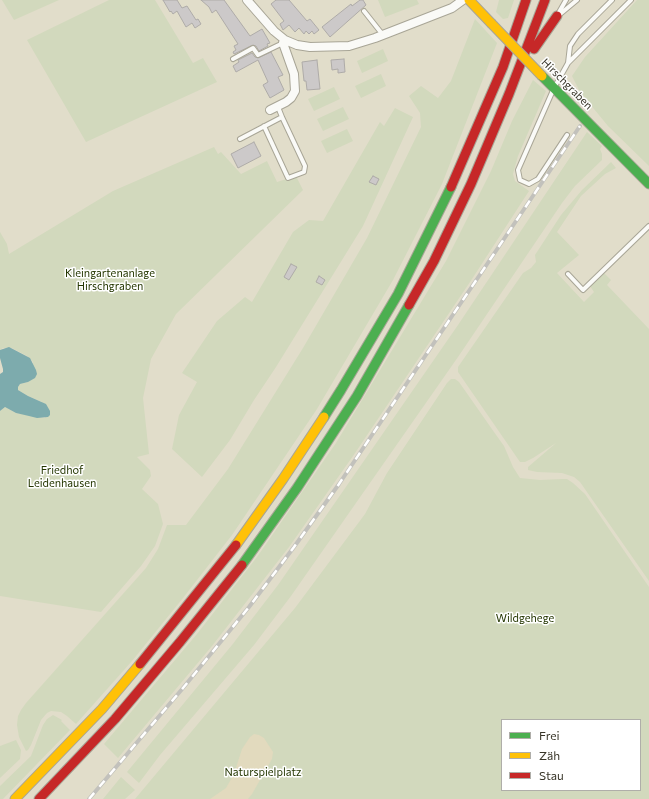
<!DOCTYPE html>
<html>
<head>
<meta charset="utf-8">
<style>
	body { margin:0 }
	#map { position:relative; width:649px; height:799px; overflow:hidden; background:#e1ddca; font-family:Commissioner,sans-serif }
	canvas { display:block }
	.legend { position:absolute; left:501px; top:719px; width:140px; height:72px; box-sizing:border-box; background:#fff; border:1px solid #afaea9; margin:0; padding:5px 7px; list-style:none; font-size:12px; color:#383528 }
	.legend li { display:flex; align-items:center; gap:8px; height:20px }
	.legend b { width:20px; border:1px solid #afaea9 }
</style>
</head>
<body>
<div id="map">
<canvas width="649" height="799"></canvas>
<ul class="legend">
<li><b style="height:5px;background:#4caf50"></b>Frei</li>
<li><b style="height:5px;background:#ffc107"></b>Zäh</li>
<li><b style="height:5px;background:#c62828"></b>Stau</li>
</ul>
</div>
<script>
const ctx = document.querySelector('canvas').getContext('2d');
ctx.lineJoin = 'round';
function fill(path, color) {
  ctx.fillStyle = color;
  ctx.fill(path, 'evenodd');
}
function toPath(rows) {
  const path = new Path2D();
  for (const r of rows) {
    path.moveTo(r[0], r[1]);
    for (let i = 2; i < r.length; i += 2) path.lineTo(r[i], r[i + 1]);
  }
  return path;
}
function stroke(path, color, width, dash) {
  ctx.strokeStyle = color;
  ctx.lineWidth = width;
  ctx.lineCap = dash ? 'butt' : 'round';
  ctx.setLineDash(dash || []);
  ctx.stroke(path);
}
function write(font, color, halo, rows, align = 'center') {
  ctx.font = font + ' Commissioner,sans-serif';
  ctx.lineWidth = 3;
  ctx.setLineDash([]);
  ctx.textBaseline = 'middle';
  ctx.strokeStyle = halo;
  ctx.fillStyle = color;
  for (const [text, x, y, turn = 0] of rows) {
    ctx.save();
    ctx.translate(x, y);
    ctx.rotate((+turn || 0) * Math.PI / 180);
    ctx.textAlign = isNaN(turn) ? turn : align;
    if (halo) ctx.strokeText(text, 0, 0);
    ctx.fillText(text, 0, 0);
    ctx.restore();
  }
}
const green = toPath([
	[2,0,59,0,14,20],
	[109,0,155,0,193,63,203,58,217,82,86,142,27,40],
	[378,0,417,0,419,4,385,17],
	[499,0,514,0,508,18,503,19,496,12],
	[637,0,649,0,649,166,608,126,580,92,572,76,585,57],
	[475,19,497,43,442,184,393,280,317,409,232,535,183,598,132,661,76,724,67,716,61,712,51,711,47,713,41,720,31,745,28,750,26,751,19,737,17,725,18,716,21,710,26,703,146,568,158,549,167,525,186,525,228,469,303,348,367,238,421,127,420,113,409,96,421,86,438,98,451,81],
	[383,49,388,61,362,73,357,61],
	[381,74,386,86,361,98,355,86],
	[533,80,546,91,518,156,513,174,515,181,529,191,472,279,353,456,289,547,212,646,118,758,104,744,197,634,257,557,336,443,446,261,491,171,512,121],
	[334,87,340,99,314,111,308,99],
	[343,107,349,119,323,131,317,119],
	[395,108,413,117,363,226,276,367,254,400,230,440,202,477,172,449,179,415,197,382,182,373,217,321,245,297,252,302,293,232,309,220,323,221,380,122,384,126],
	[347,129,353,141,327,153,321,141],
	[587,132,602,146,600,149,602,154,602,160,575,186,562,203,458,357,291,596,254,645,160,755,139,783,127,772,232,645,278,585,458,325],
	[214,147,218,154,221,152,241,174,267,161,277,182,296,176,303,190,176,314,151,359,143,398,149,454,137,457,150,470,151,476,142,489,158,504,163,524,155,546,141,566,101,612,0,596,0,411,5,407,16,413,45,418,42,402,28,396,18,390,18,387,20,384,28,382,33,362,27,356,12,348,3,348,0,350,0,232,7,244,9,254,113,191],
	[611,162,616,168,605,174,581,196,557,232,579,255,557,273,584,302,594,292,590,286,604,273,611,280,607,285,649,329,649,581,580,482,574,477,562,473,537,472,528,470,528,467,556,443,533,458,525,462,520,462,458,372,458,367,523,273,531,268,536,262,535,255,561,215,582,190],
	[451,379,455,379,459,382,494,432,504,446,513,467,520,478,540,480,562,479,567,479,573,483,585,494,649,587,649,799,135,799,295,608,365,514,387,473,447,383],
	[502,720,640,720,640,790,502,790],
	[53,715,62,720,61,721,70,730,3,799,0,799,0,786,31,756,43,725,47,719],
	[16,740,21,750,20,759,0,778,0,746],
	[121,777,135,790,125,799,103,799]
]);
const sand = toPath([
	[254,734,259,735,264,738,273,752,272,759,252,794,248,799,210,799,226,788,234,774,242,749,250,737]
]);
const water = toPath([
	[9,347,30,358,36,370,37,374,35,378,28,382,20,384,18,387,18,390,28,396,46,404,50,411,50,415,48,417,37,418,29,416,16,413,5,407,0,411,0,374,3,372,3,369,0,358,0,350]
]);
const building = toPath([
	[163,0,177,0,182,8,187,6,196,20,198,19,201,24,195,28,192,23,186,27,177,11,173,14,171,11,170,12,163,0],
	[201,0,224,0,250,36,262,29,270,43,267,44,268,46,259,51,256,46,253,45,234,54,233,52,236,50,234,46,238,44,216,10,212,13,209,7,201,0],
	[276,0,289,0,307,21,310,19,319,30,314,34,312,31,309,34,306,31,304,34,299,28,295,32,289,25,283,30,280,24,284,21,271,4,276,0],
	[360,0,363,0,366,5,330,37,322,27,351,4,352,6,360,0],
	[271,52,283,75,278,77,284,90,270,98,263,85,268,82,258,60,236,72,233,66,239,62,238,60,252,53,255,57,258,58,271,52],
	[344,59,345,72,338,73,338,69,332,70,331,60,344,59],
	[317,60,320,89,307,90,306,81,304,81,302,62,317,60],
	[254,142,261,156,238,168,231,154,254,142],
	[373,176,379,179,376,185,369,182,373,176],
	[291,264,297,267,289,280,284,277,291,264],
	[319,276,325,280,322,285,316,282,319,276]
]);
const lane = toPath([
	[364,11,383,35],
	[558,14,566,0],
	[559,15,577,0],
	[233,59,253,48,258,55,283,43],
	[568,63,631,0],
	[264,126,288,178,304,172,305,166,282,117],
	[567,135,538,179,529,184,520,180,518,170,554,88,568,63,570,46,578,34,612,0],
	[240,139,282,117,278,107],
	[568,274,583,290,649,226]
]);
const street = toPath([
	[247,0,274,31,285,40,297,45,310,47,349,46,375,38,452,8,463,0],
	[270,110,286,102,291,98,295,91,294,74,283,43,285,40]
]);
const fast = toPath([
	[542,76,649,184],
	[324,417,341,390,398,294,451,187],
	[242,565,297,488,357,396,409,305]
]);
const slow = toPath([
	[469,0,491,23],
	[236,545,283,479,324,417],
	[15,799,102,709,140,664]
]);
const jam = toPath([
	[534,49,557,16],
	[451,187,503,67,526,0],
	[409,305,434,261,471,184,509,94,545,0],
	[140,664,236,545],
	[39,799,115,719,180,642,242,565]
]);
const rail = toPath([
	[89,799,183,688,249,607,294,547,339,484,580,126]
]);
const slowBridge = toPath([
	[491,23,542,76]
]);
const streetNames = [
	["Hirschgraben",567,84,45]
];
const parkNames = [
	["Kleingartenanlage",110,273],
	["Hirschgraben",110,286],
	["Friedhof",62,470],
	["Leidenhausen",62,483],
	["Wildgehege",525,618],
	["Naturspielplatz",263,772]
];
fill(green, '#d2d9bd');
fill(sand, '#e2dabe');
fill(water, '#7dabad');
fill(building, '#ccc9c9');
stroke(building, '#aeaba8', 1);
stroke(lane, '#a8a596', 6);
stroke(street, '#a8a596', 10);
stroke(fast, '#a8a596', 11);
stroke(slow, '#a8a596', 11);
stroke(jam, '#a8a596', 11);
stroke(lane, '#fafaf7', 4);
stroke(street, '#fafaf7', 8);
stroke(fast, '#4caf50', 9);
stroke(slow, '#ffc107', 9);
stroke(jam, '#c62828', 9);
stroke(rail, '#c2c1bc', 4);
stroke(rail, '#fff', 2.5, [8]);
stroke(slowBridge, '#a8a596', 11, []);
stroke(slowBridge, '#ffc107', 9);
write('11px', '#383528', '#fff', streetNames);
write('11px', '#243600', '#fff', parkNames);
</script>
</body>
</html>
